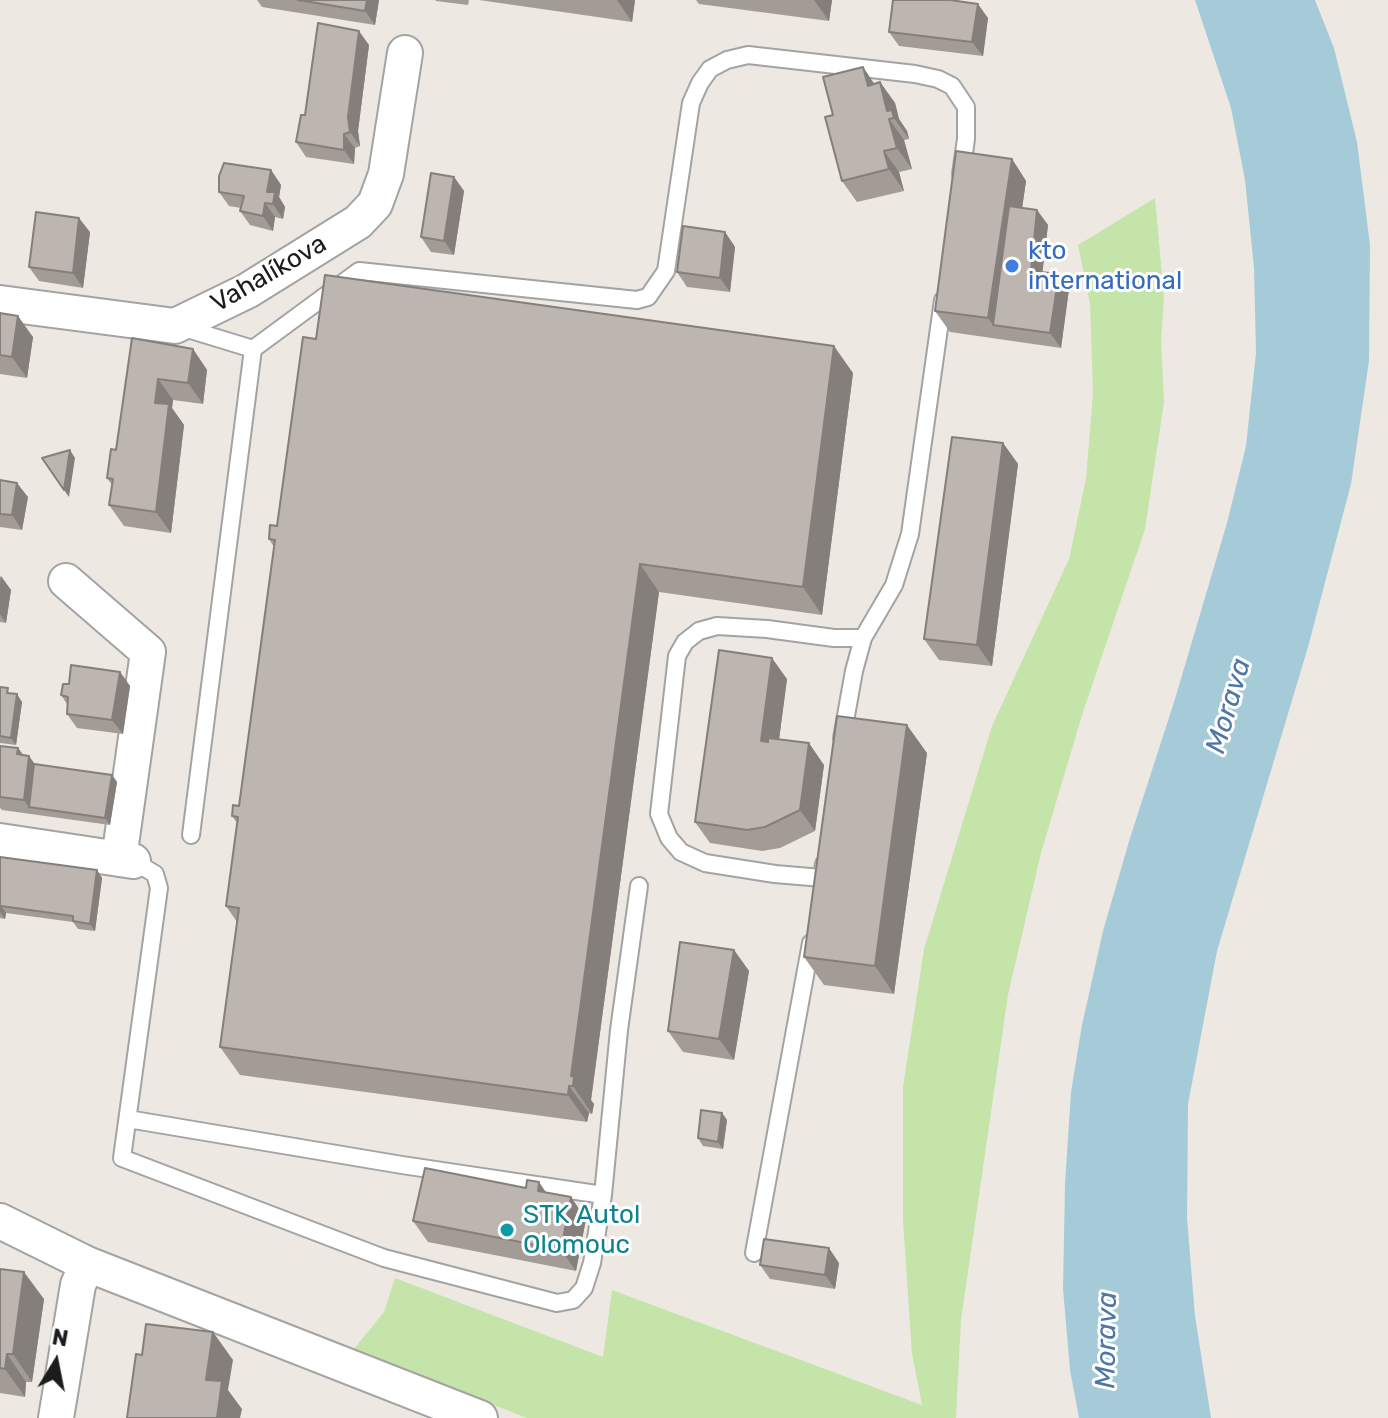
<!DOCTYPE html>
<html>
<head>
<meta charset="utf-8">
<style>
	body { margin:0 }
	#map { position:relative; width:1388px; height:1418px; overflow:hidden; background:#ede9e2; font-family:Rubik,sans-serif }
	canvas { display:block }
	.north { position:absolute; left:16px; top:1322px; width:80px; height:80px; -webkit-text-stroke:6px #fff; paint-order:stroke; rotate:10deg; font-size:22px; font-weight:700; line-height:32px; text-align:center; color:#1c1c1c }
	.north::after { content:''; display:block; margin:auto; width:28px; height:36px; background:#1c1c1c; clip-path:polygon(50% 0,100% 100%,50% 72%,0 100%) }
</style>
</head>
<body>
<div id="map">
<canvas width="1388" height="1418"></canvas>
<div class="north">N</div>
</div>
<script>
const ctx = document.querySelector('canvas').getContext('2d');
ctx.lineJoin = 'round';
function fill(path, color) {
  ctx.fillStyle = color;
  ctx.fill(path, 'evenodd');
}
function toPath(rows) {
  const path = new Path2D();
  for (const r of rows) {
    path.moveTo(r[0], r[1]);
    for (let i = 2; i < r.length; i += 2) path.lineTo(r[i], r[i + 1]);
  }
  return path;
}
function stroke(path, color, width, dash) {
  ctx.strokeStyle = color;
  ctx.lineWidth = width;
  ctx.lineCap = dash ? 'butt' : 'round';
  ctx.setLineDash(dash || []);
  ctx.stroke(path);
}
function write(font, color, halo, rows, align = 'center') {
  ctx.font = font + ' Rubik,sans-serif';
  ctx.lineWidth = 6;
  ctx.setLineDash([]);
  ctx.textBaseline = 'middle';
  ctx.strokeStyle = halo;
  ctx.fillStyle = color;
  for (const [text, x, y, turn = 0] of rows) {
    ctx.save();
    ctx.translate(x, y);
    ctx.rotate((+turn || 0) * Math.PI / 180);
    ctx.textAlign = isNaN(turn) ? turn : align;
    if (halo) ctx.strokeText(text, 0, 0);
    ctx.fillText(text, 0, 0);
    ctx.restore();
  }
}
const grass = toPath([
	[1155,198,1164,297,1161,340,1164,402,1145,529,1083,712,1041,853,1008,995,961,1320,956,1418,527,1418,353,1350,384,1312,395,1278,603,1357,612,1290,922,1405,912,1354,903,1220,903,1087,924,949,992,726,1069,559,1086,479,1093,393,1090,304,1078,245]
]);
const water = toPath([
	[1195,0,1315,0,1334,48,1357,142,1370,245,1369,361,1351,484,1308,647,1217,951,1188,1104,1187,1218,1195,1316,1211,1418,1079,1418,1070,1370,1063,1289,1065,1184,1071,1092,1082,1025,1103,931,1130,838,1175,699,1227,523,1246,446,1256,353,1254,268,1245,180,1231,108]
]);
const lane = toPath([
	[181,327,253,349,191,835],
	[253,349,359,271,637,300,648,297,666,271,691,103,700,83,710,69,727,60,748,55,915,74,938,79,952,86,966,107,966,139,961,174],
	[842,738,854,671,863,638],
	[824,864,822,878,775,874,705,863,681,852,669,838,659,814,677,656,685,642,699,631,717,626,767,629,834,638,863,638,894,585,910,534,943,300],
	[128,1119,402,1165,603,1195,592,1263,584,1288,573,1300,557,1303,384,1258,122,1158,159,888,155,874,133,861],
	[603,1195,619,1030,639,886],
	[754,1253,811,943]
]);
const street = toPath([
	[0,303,175,326,247,291,358,222,375,204,386,174,405,53],
	[66,581,148,652,119,859],
	[0,841,133,861],
	[0,1221,87,1264,480,1418],
	[56,1418,78,1285,87,1264]
]);
const wall = toPath([
	[257,0,379,0,375,25,262,7],
	[435,0,469,0,468,5,436,1],
	[479,0,635,0,632,22],
	[696,0,832,0,829,21,699,4],
	[988,18,983,56,899,46,889,32],
	[369,45,358,131,360,146,355,148,354,164,306,157,296,142,305,115],
	[863,67,874,84,880,82,895,103,899,119,907,131,909,139,904,140,912,169,899,172,904,191,857,202,842,181,833,115],
	[1012,159,1026,181,1022,208,1037,210,1048,225,1042,272,1069,289,1061,348,950,332,935,311],
	[271,170,281,185,279,197,285,207,283,219,275,217,273,231,250,225,240,211,241,208,229,206,219,192],
	[454,177,464,191,454,255,431,252,421,237],
	[90,232,83,288,39,281,29,267],
	[725,232,735,247,730,292,687,287,677,272],
	[0,313,33,337,27,378,0,374],
	[132,338,193,349,207,370,203,404,173,400,172,408,184,425,171,533,124,526,109,505,112,485,107,478,116,450],
	[316,339,853,373,822,615,659,592,591,1100,594,1104,592,1114,589,1113,587,1122,240,1075,220,1047,237,922,226,906,237,823,232,816,239,806,274,547,269,539,277,526],
	[1003,443,1018,464,992,666,939,660,924,639],
	[0,480,28,497,22,530,0,527],
	[0,576,11,590,6,623,0,622],
	[120,672,130,686,123,734,77,728,67,714,67,704,61,695,69,684],
	[787,679,779,739,824,765,815,831,780,848,762,851,710,843,695,822],
	[0,687,12,694,22,702,16,745,0,743],
	[0,746,18,748,23,755,29,756,35,765,112,775,117,782,110,825,2,810,0,808],
	[927,753,894,994,824,985,804,957],
	[0,857,97,870,102,878,95,931,78,929,73,922,6,913,5,919,0,918],
	[734,950,749,971,734,1060,683,1052,668,1031],
	[722,1113,727,1120,723,1149,703,1146,698,1138],
	[546,1192,586,1219,576,1271,428,1242,413,1221],
	[839,1263,835,1289,770,1279,760,1265],
	[0,1269,44,1299,32,1382,26,1382,25,1397,0,1393]
]);
const shadedWall = toPath([
	[367,0,379,0,375,25,365,11],
	[617,0,635,0,632,22],
	[814,0,832,0,829,21],
	[978,4,988,18,983,56,972,42],
	[359,31,369,45,358,131,360,146,350,132,348,117],
	[863,67,877,88,868,86],
	[880,82,895,103,899,119,907,131,909,139,894,118,887,111],
	[889,119,904,140,912,169,897,148],
	[344,134,355,148,354,164,344,150],
	[884,151,899,172,904,191,889,169],
	[1012,159,1026,181,1005,327,993,325,988,318],
	[271,170,281,185,279,197,285,207,283,219,273,204,267,192],
	[454,177,464,191,454,255,444,241],
	[265,203,275,217,273,231,263,216],
	[1037,210,1048,225,1041,285,1031,271],
	[79,218,90,232,83,288,73,273],
	[725,232,735,247,730,292,720,278],
	[1059,274,1069,289,1061,348,1050,333],
	[18,316,33,337,27,378,12,357],
	[834,346,853,373,822,615,803,587],
	[193,349,207,370,203,404,188,383],
	[158,379,173,400,172,408,184,425,171,533,156,512,155,403],
	[1003,443,1018,464,992,666,977,645],
	[70,450,75,458,69,497,64,490],
	[17,483,28,497,22,530,12,515],
	[640,564,659,592,591,1100,594,1104,592,1114,573,1086,571,1076],
	[1,576,11,590,6,623,0,614,0,584],
	[772,658,787,679,776,763,761,741],
	[120,672,130,686,123,734,112,720],
	[17,694,22,702,16,745,11,738],
	[907,725,927,753,894,994,875,966],
	[809,743,824,765,815,831,800,810],
	[18,748,28,762,29,756,39,770,29,807,24,800,17,754],
	[112,775,117,782,110,825,105,818],
	[97,870,102,878,95,931,90,924],
	[1,906,6,913,5,919,0,912],
	[734,950,749,971,734,1060,719,1039],
	[569,1086,589,1113,587,1122,568,1095],
	[722,1113,727,1120,723,1149,718,1142],
	[539,1182,554,1204,538,1191],
	[571,1197,586,1219,576,1271,561,1250],
	[829,1248,839,1263,835,1289,825,1275],
	[24,1272,44,1299,32,1382,13,1354],
	[213,1332,233,1360,228,1390,242,1409,240,1418,217,1418,206,1380],
	[7,1354,26,1382,25,1397,5,1369]
]);
const building = toPath([
	[298,0,367,0,365,11,298,0],
	[893,0,950,0,978,4,972,42,889,32,893,0],
	[318,23,359,31,348,117,350,132,344,134,344,150,296,142,301,115,305,115,318,23],
	[863,67,868,86,880,82,887,111,892,110,894,118,889,119,897,148,884,151,889,169,842,181,825,117,833,115,823,77,863,67],
	[956,151,1012,159,988,318,935,311,956,151],
	[224,163,271,170,267,192,275,192,273,204,265,203,263,216,240,211,244,196,219,192,219,176,224,163],
	[431,173,454,177,444,241,421,237,431,173],
	[1009,206,1037,210,1031,271,1059,274,1050,333,993,325,1009,206],
	[36,212,79,218,73,273,29,267,36,212],
	[683,226,725,232,720,278,677,272,683,226],
	[325,275,834,346,803,587,640,564,571,1076,574,1077,573,1086,569,1086,568,1095,220,1047,239,908,226,906,238,817,232,816,233,805,239,806,275,540,269,539,270,525,277,526,303,337,316,339,325,275],
	[0,313,18,316,12,357,0,355,0,313],
	[132,338,193,349,188,383,158,379,155,403,169,404,156,512,109,505,113,479,107,478,111,449,116,450,132,338],
	[952,437,1003,443,977,645,924,639,952,437],
	[70,450,64,490,42,458,70,450],
	[0,480,17,483,12,515,0,514,0,480],
	[719,650,772,658,761,741,768,742,768,738,809,743,800,810,765,827,747,830,695,822,719,650],
	[71,665,120,672,112,720,67,714,68,697,61,695,63,684,69,684,71,665],
	[0,687,8,688,7,693,17,694,11,738,0,736,0,687],
	[837,716,907,725,875,966,804,957,837,716],
	[0,746,18,748,17,754,29,756,24,800,0,797,0,746],
	[34,764,112,775,105,818,29,807,34,764],
	[0,857,97,870,90,924,73,921,73,916,1,906,0,910,0,857],
	[680,942,734,950,719,1039,668,1031,680,942],
	[701,1110,722,1113,718,1142,698,1138,701,1110],
	[425,1168,526,1188,527,1180,539,1182,538,1191,571,1197,561,1250,413,1221,425,1168],
	[764,1239,829,1248,825,1275,760,1265,764,1239],
	[0,1269,24,1272,13,1354,7,1354,5,1369,0,1368,0,1269],
	[146,1324,213,1332,206,1380,222,1381,217,1418,127,1418,136,1354,142,1355,146,1324]
]);
const markers = [
	[1012,266,8,"#3f7fe0"],
	[507,1230,8,"#0f9aa8"]
];
const shopNames = [
	["kto",1028,251],
	["international",1028,281]
];
const streetNames = [
	["Vahalíkova",269,274,-30]
];
const cultureNames = [
	["STK Autol",523,1215],
	["Olomouc",523,1245]
];
const waterNames = [
	["Morava",1229,706,-74],
	["Morava",1107,1340,-89]
];
fill(grass, '#c5e4aa');
fill(water, '#a5cbd8');
stroke(lane, '#a3a3a3', 20);
stroke(street, '#a3a3a3', 38);
stroke(lane, '#fff', 16);
stroke(street, '#fff', 34);
fill(wall, '#a39c96');
fill(shadedWall, '#847f7a');
fill(building, '#bdb5af');
stroke(building, '#847f7a', 2);
for (const [x, y, r, color] of markers) {
  const dot = new Path2D();
  dot.arc(x, y, r, 0, 2 * Math.PI);
  ctx.fillStyle = color;
  ctx.fill(dot);
  stroke(dot, '#fff', 3);
}
write('26px', '#366cbe', '#fff', shopNames, 'left');
write('26px', '#1c1c1c', '#fff', streetNames);
write('26px', '#0d838f', '#fff', cultureNames, 'left');
write('italic 28px', '#4f77a4', '#fff', waterNames);
</script>
</body>
</html>
